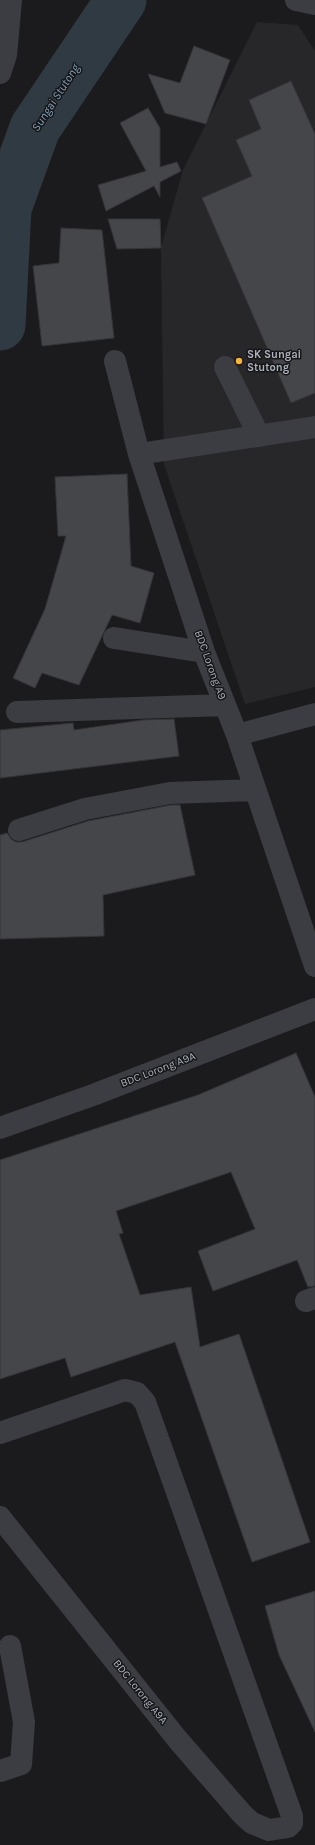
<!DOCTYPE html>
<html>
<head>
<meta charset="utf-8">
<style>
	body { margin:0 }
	canvas { display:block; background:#1b1b1d }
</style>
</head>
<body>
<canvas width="315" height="1845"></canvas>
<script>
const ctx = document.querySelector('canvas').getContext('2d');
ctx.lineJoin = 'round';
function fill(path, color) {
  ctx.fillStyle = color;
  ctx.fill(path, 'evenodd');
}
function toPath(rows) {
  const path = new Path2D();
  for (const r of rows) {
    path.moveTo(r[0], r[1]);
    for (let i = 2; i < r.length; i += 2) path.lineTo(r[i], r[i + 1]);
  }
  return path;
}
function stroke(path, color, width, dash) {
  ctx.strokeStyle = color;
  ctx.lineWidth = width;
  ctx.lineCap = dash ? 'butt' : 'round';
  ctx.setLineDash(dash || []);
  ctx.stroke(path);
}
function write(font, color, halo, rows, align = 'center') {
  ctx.font = font + ' Karla,sans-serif';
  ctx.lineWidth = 3;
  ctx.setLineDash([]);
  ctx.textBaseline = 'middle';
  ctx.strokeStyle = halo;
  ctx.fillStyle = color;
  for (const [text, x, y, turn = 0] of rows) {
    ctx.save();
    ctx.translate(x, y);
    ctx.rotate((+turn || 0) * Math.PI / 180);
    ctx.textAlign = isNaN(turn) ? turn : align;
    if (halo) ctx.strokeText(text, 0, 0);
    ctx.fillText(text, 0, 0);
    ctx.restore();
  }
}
const built = toPath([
	[257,22,298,25,315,51,315,687,245,704,164,464,161,248,183,170]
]);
const river = toPath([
	[0,325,6,208,35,128,121,0]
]);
const building = toPath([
	[194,46,230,60,206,124,165,113,148,74,180,83,194,46],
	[291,81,315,134,315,393,291,403,202,198,252,176,236,140,261,129,249,100,291,81],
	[148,108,160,128,160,167,177,162,181,171,160,182,160,197,154,186,106,211,98,185,146,171,120,123,148,108],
	[108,219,160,219,161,248,117,249,108,219],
	[61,228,102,230,114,338,42,346,33,266,59,263,61,228],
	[127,474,131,566,154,573,140,623,112,615,79,685,42,673,35,688,13,678,45,609,66,536,58,536,55,477,127,474],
	[174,719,179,756,0,778,0,730,73,723,74,730,143,720,174,719],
	[171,805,180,805,195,875,103,895,104,936,0,939,0,835,7,833,11,839,16,842,22,842,88,821,171,805],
	[296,1053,315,1097,315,1286,308,1287,297,1260,213,1291,198,1251,255,1229,231,1172,116,1211,123,1233,119,1234,140,1295,191,1287,200,1347,239,1334,310,1542,252,1562,175,1342,71,1377,65,1358,0,1379,0,1160,198,1095,296,1053],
	[315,1591,315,1732,279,1655,265,1606,315,1591]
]);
const minor = toPath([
	[296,0,315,4],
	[0,73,6,55,11,0],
	[115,361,139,454,204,652,237,735,315,966],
	[225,367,259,436],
	[139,454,315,427],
	[114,638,204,652],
	[17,712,225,705],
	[237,735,315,714],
	[19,830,85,809,170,793,255,790],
	[0,1128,93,1095,315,1009],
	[306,1301,315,1298],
	[0,1433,125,1390,137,1393,145,1402,292,1816,292,1823,288,1827,269,1830,252,1823,243,1815,178,1740,0,1517],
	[0,1771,21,1764,24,1722,10,1646]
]);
const markers = [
	[239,361,4,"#f9b337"]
];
const poiNames = [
	["SK Sungai",247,355],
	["Stutong",247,368]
];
const streetNames = [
	["BDC Lorong A9",210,665,70],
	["BDC Lorong A9A",158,1070,-21],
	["BDC Lorong A9A",140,1692,51]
];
const waterNames = [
	["Sungai Stutong",56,98,-57]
];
fill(built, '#27272a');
stroke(river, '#303a42', 51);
fill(building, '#45464a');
stroke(building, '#353539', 1);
stroke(minor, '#3b3d42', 22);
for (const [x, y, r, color] of markers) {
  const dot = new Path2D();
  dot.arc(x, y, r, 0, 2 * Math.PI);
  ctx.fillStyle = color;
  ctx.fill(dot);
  stroke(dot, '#161618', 1.5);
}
write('bold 11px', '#adb2bd', '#161618', poiNames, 'left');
write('11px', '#adb2bd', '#161618', streetNames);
write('italic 12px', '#83a1b8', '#161618', waterNames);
</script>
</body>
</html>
